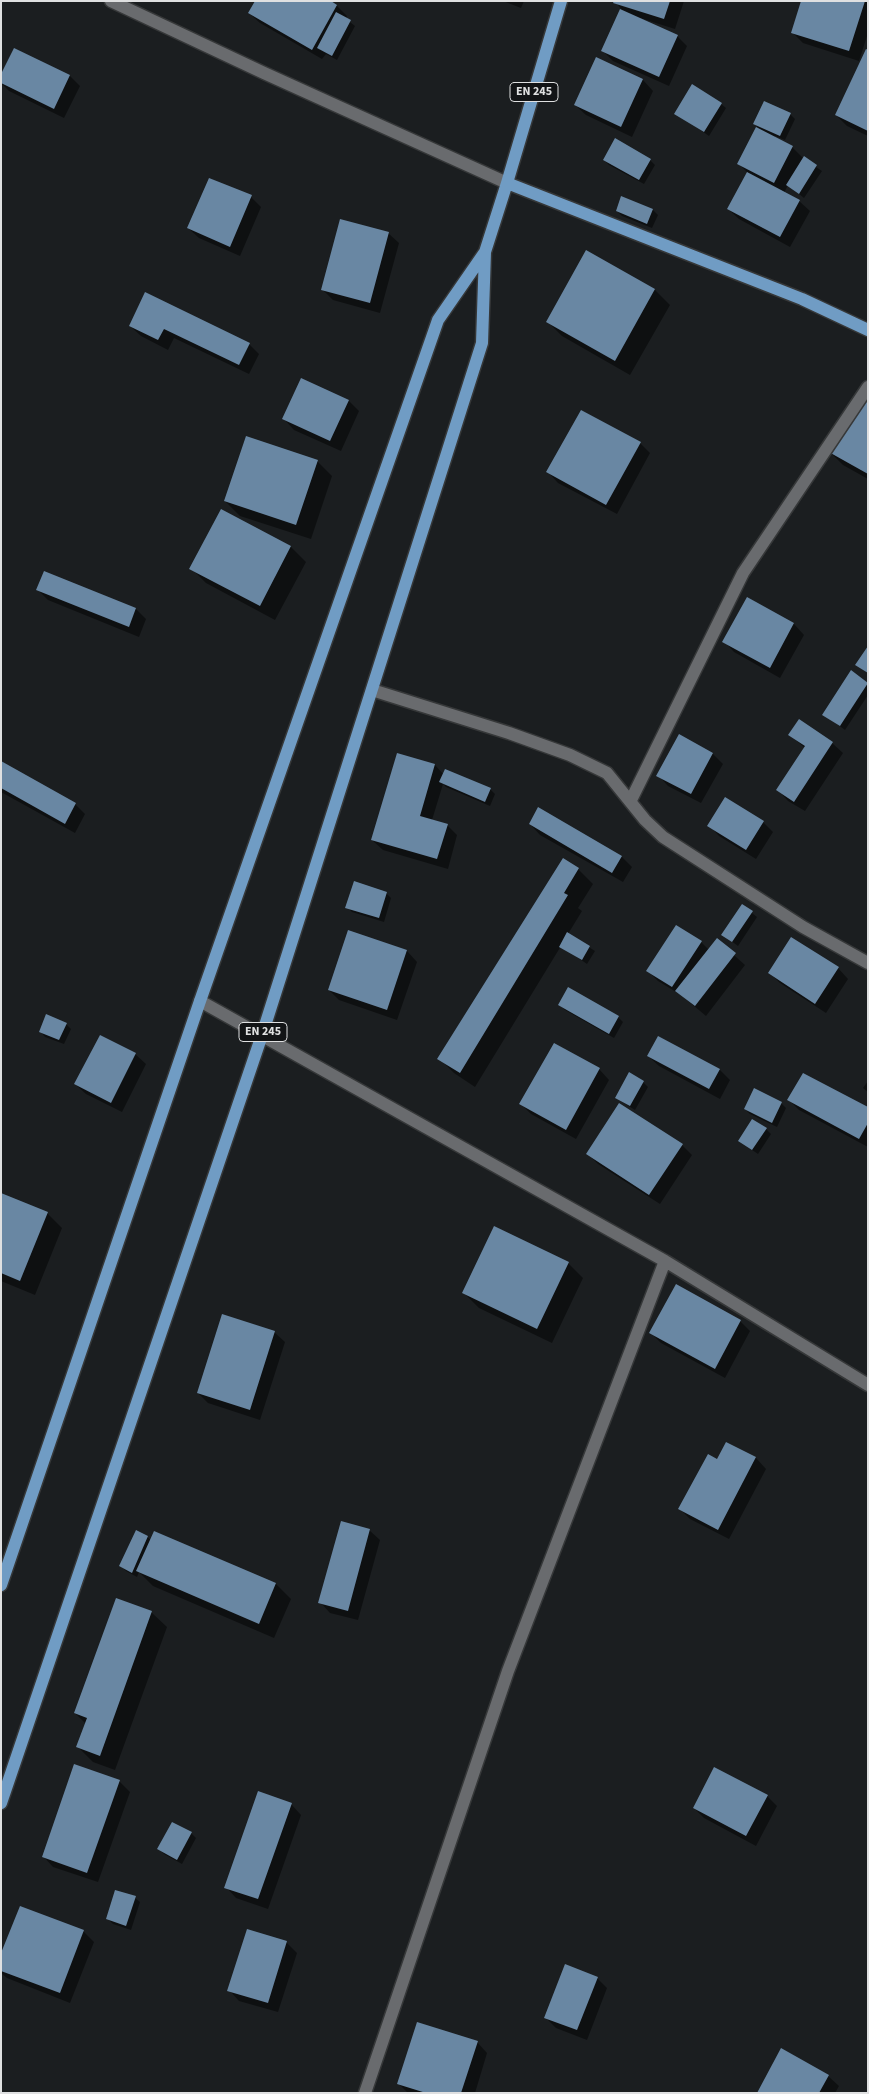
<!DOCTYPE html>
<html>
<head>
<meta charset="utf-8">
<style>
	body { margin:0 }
	#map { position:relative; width:869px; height:2094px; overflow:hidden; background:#1b1e20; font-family:"Source Sans 3",sans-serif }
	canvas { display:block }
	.frame { position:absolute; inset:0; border:2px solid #dfe0e1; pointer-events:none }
</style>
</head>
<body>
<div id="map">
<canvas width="869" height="2094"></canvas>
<div class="frame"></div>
</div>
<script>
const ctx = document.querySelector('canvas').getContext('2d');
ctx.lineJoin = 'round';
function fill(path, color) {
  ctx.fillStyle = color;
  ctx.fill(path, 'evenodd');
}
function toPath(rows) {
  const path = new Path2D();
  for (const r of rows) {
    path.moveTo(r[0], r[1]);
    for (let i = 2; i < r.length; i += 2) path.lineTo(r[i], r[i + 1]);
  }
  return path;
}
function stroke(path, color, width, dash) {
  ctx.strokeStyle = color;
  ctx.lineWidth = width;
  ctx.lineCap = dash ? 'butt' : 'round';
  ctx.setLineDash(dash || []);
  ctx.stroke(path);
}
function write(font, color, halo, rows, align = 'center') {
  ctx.font = font + ' "Source Sans 3",sans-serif';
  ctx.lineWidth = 5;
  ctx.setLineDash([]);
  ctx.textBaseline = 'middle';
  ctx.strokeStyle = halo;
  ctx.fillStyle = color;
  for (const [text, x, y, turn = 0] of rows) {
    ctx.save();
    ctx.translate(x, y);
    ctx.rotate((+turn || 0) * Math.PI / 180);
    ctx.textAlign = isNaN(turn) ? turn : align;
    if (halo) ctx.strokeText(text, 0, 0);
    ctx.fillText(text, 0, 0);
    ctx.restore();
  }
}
const shadow = toPath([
	[329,1,337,6,347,16,346,19,355,26,337,60,326,54,322,59,260,23,249,13],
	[503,1,524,1,521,8],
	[615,1,684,1,675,29,640,18,639,19,677,36,687,46,669,86,613,61,603,51,621,9],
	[803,1,868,1,868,33,859,61,803,43,793,33],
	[14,50,70,76,80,86,64,118,9,91,1,83,1,77],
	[868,51,868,136,847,126,836,115],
	[597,59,643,80,653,91,632,137,586,115,575,105],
	[721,104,726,108,709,136,676,113],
	[790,114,795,119,785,140,775,136,774,138,792,147,804,159,822,171,804,198,788,185,784,193,799,201,810,211,790,247,739,219,728,209,748,173,739,164,758,128,755,124],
	[604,160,650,160,655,165,644,184,609,165],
	[251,197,261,207,240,256,199,238,188,228],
	[653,210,658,215,652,228,622,216,617,211],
	[388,233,399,243,380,313,333,300,322,289],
	[655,290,670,305,630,375,562,336,547,321],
	[146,294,249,344,259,354,249,374,174,338,168,350,141,336,130,326],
	[868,382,868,479,843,465,828,450],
	[349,401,359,411,341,451,294,430,284,419],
	[640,443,650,453,617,514,558,483,548,472],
	[317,461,332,476,311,539,240,516,225,501],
	[222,511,291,547,306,562,275,620,206,583,191,568],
	[45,573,136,609,146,619,139,637,48,600,38,590],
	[748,598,794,624,804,635,780,678,734,652,724,641],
	[868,683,868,695,845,730,824,714],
	[790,735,832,743,843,753,805,811,788,801,778,790,805,748],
	[679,736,713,754,723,764,701,803,668,786,658,775],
	[397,754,435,765,444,775,490,789,495,794,490,806,446,787,443,784,432,820,447,825,457,835,448,869,383,850,372,840],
	[1,763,75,804,85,814,75,833,1,792],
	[763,822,773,832,756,859,719,836,709,825],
	[530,824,622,857,632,867,623,882,540,835],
	[578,869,593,884,578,908,582,911,568,934,595,951,587,964,561,946,475,1087,454,1073,439,1058],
	[386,893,391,898,384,922,352,912,347,907],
	[743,906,757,917,738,946,723,935],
	[349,932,407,951,417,962,397,1020,339,1000,329,990],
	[717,940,745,965,706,1016,681,995,658,981,648,971,701,942,709,950],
	[838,968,848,979,826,1013,780,983,770,973],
	[560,1005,618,1017,623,1022,614,1038,565,1010],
	[66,1024,71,1029,64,1044,45,1037,41,1032],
	[100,1036,135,1054,146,1064,122,1112,86,1094,75,1084],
	[658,1038,720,1070,730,1080,720,1099,659,1066,648,1056],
	[599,1069,609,1080,576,1139,531,1114,521,1104],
	[868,1081,868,1092,863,1088],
	[643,1082,648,1087,635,1110,616,1098],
	[789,1100,868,1109,868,1147,799,1110],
	[781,1103,786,1108,777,1127,750,1114,745,1109],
	[766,1129,771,1134,758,1154,739,1141],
	[682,1145,692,1155,660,1204,598,1164,588,1154],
	[1,1195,47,1213,62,1228,35,1295,1,1281],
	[568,1263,583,1278,552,1343,479,1308,464,1293],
	[740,1321,750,1331,725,1378,661,1343,651,1333],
	[274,1332,285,1342,260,1420,208,1403,198,1393],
	[727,1443,756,1458,766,1469,729,1539,690,1519,680,1509,718,1461],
	[369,1530,380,1540,358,1620,330,1613,320,1602],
	[154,1532,276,1584,291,1599,274,1638,153,1586,139,1572,137,1577,126,1571,121,1566,147,1537,151,1540],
	[151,1612,167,1627,115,1770,93,1762,78,1747,86,1724,75,1713],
	[119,1781,130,1792,98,1882,53,1867,43,1856],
	[767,1796,777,1806,756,1846,704,1818,694,1808],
	[291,1804,301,1815,268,1909,236,1898,226,1887],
	[191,1833,196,1838,182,1864,164,1854,159,1849],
	[135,1898,140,1902,131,1930,113,1924,108,1919],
	[21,1907,84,1932,94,1942,70,2003,7,1978,1,1973,1,1957],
	[247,1931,287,1943,297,1953,278,2012,239,2001,229,1990],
	[597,1978,607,1988,587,2040,556,2028,545,2017],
	[477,2042,487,2053,475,2093,408,2093,398,2083],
	[828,2076,839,2086,835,2093,758,2093]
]);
const building = toPath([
	[255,1,331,1,337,5,312,50,248,13],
	[614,1,670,1,664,19,613,3],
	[801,1,865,1,849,51,791,33],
	[620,9,678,35,659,77,601,51],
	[336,12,351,20,332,56,317,48],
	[14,48,70,75,54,109,1,83,1,74],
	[866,49,868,50,868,131,835,115],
	[596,57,643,79,621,127,574,105],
	[692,84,722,103,704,132,674,114],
	[764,101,791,113,780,136,753,124],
	[756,127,793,146,774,183,737,164],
	[615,138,651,159,639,180,603,160],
	[804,156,817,165,799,194,786,185],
	[747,172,800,200,780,237,727,209],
	[209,178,252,195,230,247,187,228],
	[621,196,653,209,647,224,616,211],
	[340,219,389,232,370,303,321,290],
	[586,250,655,289,615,361,546,322],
	[145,292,250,343,239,365,164,329,158,340,129,326],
	[301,378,349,400,330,441,282,419],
	[868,379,868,474,827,451],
	[581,410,641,442,606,505,546,472],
	[246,436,318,460,296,525,224,501],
	[221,509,291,546,260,606,189,569],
	[44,571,136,608,129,627,36,590],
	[747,597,794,623,770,668,722,642],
	[868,646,868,673,855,665],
	[851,670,868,683,840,726,822,715],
	[799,719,833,742,794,802,776,790,805,746,788,735],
	[679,734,713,753,691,794,656,776],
	[397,753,435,764,420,816,448,824,437,859,371,840],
	[1,761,76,803,65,824,1,788],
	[445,769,491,788,485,802,439,782],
	[725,797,764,821,746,850,707,826],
	[538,807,622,856,612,873,529,824],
	[563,858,579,868,564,893,568,895,460,1073,437,1059],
	[354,881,387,892,379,918,345,908],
	[742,904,753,911,732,942,721,935],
	[676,925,702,941,672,987,646,971],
	[348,930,407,950,387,1010,328,990],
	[567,932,590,946,582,960,559,947],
	[791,937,839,967,815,1004,768,973],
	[717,938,736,953,695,1006,675,991],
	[568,987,619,1016,609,1034,558,1005],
	[46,1014,67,1023,59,1040,39,1032],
	[100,1035,136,1053,111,1103,74,1084],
	[658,1036,720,1069,709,1089,647,1056],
	[554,1043,600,1068,566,1130,519,1104],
	[629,1072,644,1081,630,1106,615,1098],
	[803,1073,868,1107,868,1123,859,1139,787,1100],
	[754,1088,782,1102,772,1123,744,1109],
	[619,1103,683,1144,649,1195,586,1154],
	[752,1119,767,1128,752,1150,738,1141],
	[1,1193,48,1212,20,1281,1,1273],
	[494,1226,569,1262,537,1329,462,1293],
	[676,1284,741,1320,715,1369,649,1333],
	[222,1314,275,1331,250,1410,197,1393],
	[726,1442,756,1457,718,1530,678,1509,708,1454,717,1459],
	[341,1521,370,1529,348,1611,318,1603],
	[136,1530,148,1536,132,1573,119,1566],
	[154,1531,276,1583,259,1624,136,1571],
	[116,1598,152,1611,100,1756,76,1747,87,1718,74,1713],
	[74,1764,120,1780,87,1873,42,1857],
	[714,1767,768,1795,746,1836,693,1808],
	[258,1791,292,1803,258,1899,224,1888],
	[172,1822,192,1832,177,1860,157,1849],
	[115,1890,136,1896,126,1926,106,1919],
	[20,1906,84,1930,60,1993,1,1971,1,1953],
	[247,1929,287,1941,268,2003,227,1991],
	[565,1964,598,1977,577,2030,544,2018],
	[417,2022,478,2041,461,2093,426,2093,397,2084],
	[781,2048,829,2075,819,2093,757,2093]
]);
const minor = toPath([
	[111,1,264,73,507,183],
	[372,690,509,733,570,755,607,773,645,820,663,837,803,927,868,963],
	[631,800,743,573,868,387],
	[200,1001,665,1261,868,1385],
	[365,2093,508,1671,665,1261]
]);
const major = toPath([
	[507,183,802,299,868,330],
	[1,1585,200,1001,438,320,485,252],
	[1,1803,262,1035,482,343,485,252,507,183,561,1]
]);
const shields = [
	[534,92,48],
	[263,1032,48]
];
const shieldNames = [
	["EN 245",534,92],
	["EN 245",263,1032]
];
fill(shadow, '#0007');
fill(building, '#6987a3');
stroke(minor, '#363839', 15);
stroke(major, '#363839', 15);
stroke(minor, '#696b6e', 12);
stroke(major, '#709cc4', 12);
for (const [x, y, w] of shields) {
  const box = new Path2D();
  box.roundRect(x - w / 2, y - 9.5, w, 19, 4);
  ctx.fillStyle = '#121416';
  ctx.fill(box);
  stroke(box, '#dfe0e1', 1);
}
write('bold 12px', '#dfe0e1', null, shieldNames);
</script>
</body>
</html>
